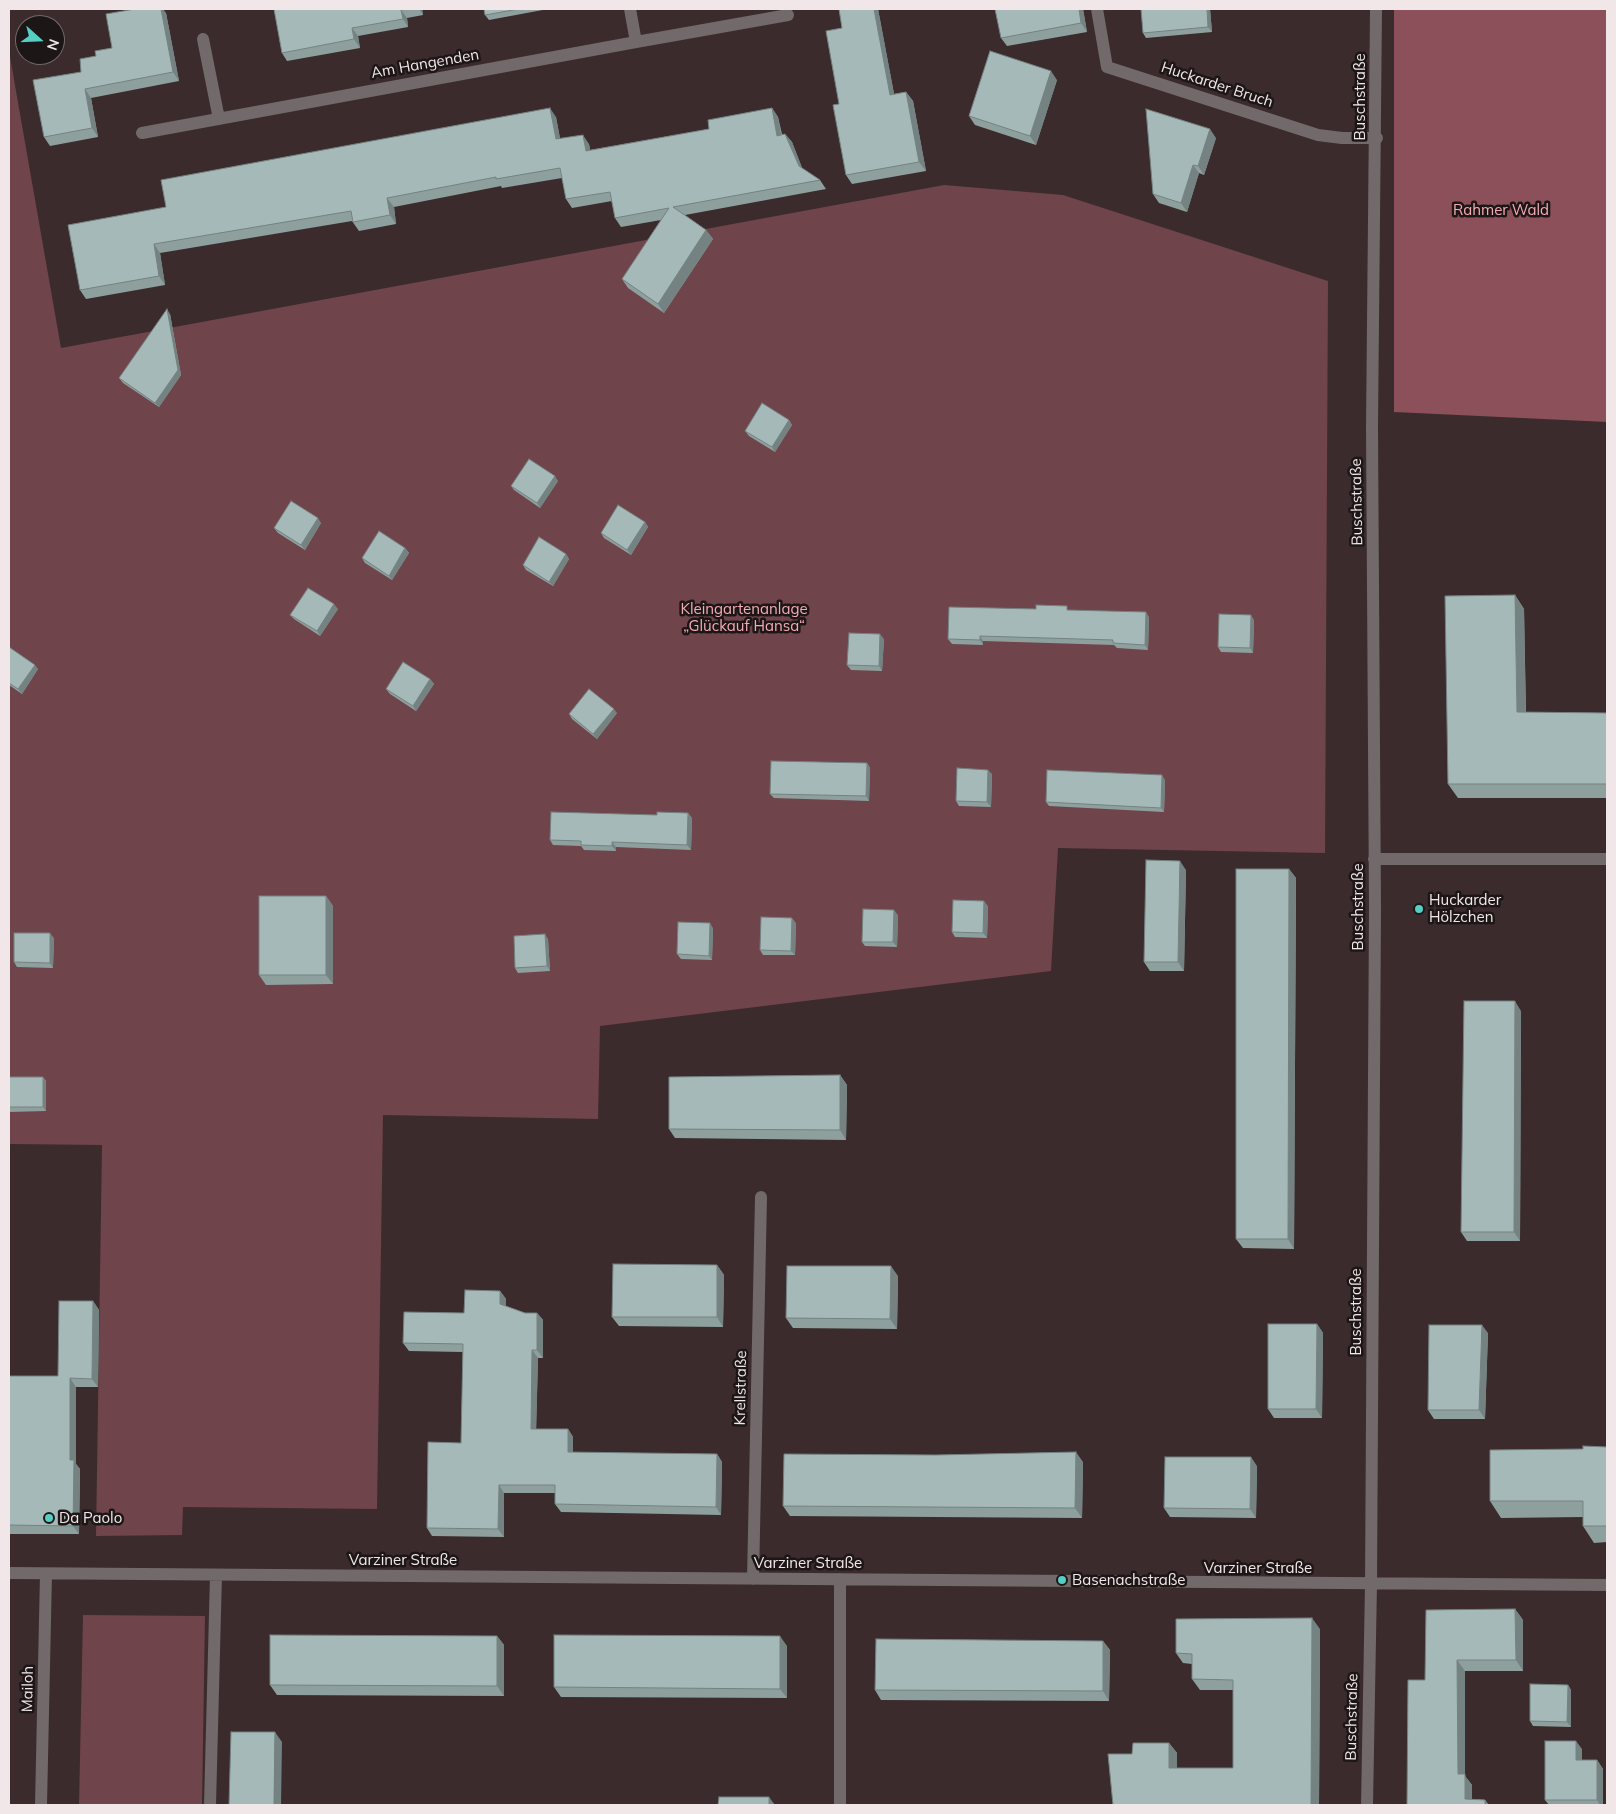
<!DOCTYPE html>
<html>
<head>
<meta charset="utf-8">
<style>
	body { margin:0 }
	#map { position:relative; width:1616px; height:1814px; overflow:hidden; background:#3b2b2d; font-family:Mulish,sans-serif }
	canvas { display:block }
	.frame { position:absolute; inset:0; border:10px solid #f2e7e8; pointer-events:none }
	.north { position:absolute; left:15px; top:15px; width:50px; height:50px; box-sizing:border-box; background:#1d1617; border:1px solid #726a6b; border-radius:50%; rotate:110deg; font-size:14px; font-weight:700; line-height:20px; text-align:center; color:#f2e7e8 }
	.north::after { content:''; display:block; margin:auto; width:18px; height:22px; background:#55cec4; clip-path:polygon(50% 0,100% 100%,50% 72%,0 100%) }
</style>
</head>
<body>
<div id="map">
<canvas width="1616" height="1814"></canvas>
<div class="frame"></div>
<div class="north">N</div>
</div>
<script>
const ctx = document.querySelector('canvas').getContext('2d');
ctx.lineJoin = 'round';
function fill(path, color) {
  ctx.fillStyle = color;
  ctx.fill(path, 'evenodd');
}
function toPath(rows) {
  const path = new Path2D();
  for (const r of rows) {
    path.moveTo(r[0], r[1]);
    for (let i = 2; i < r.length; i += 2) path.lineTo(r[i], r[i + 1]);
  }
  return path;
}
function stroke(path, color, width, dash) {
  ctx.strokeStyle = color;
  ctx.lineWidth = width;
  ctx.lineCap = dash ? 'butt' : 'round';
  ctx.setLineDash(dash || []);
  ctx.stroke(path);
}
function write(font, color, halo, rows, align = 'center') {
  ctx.font = font + ' Mulish,sans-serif';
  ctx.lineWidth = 5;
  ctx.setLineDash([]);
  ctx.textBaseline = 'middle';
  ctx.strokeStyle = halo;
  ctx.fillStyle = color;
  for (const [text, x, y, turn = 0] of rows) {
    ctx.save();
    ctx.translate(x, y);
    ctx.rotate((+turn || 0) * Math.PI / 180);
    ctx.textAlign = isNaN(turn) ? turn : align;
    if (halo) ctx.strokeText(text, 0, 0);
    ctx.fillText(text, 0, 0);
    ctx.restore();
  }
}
const green = toPath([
	[9,51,61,348,944,185,1063,195,1328,281,1325,853,1058,848,1051,971,600,1026,598,1119,383,1115,377,1509,183,1507,182,1535,96,1536,102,1145,9,1144],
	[83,1615,205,1616,202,1805,79,1805]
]);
const forest = toPath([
	[1394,9,1607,9,1607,422,1394,412]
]);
const minor = toPath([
	[1097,9,1107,67,1318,135,1342,138,1377,138],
	[203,39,219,119],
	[636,42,788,15],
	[142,133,636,42,630,9],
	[1374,859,1607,859],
	[9,1573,1607,1585],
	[753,1579,761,1197],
	[41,1805,46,1574],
	[210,1805,216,1575],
	[840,1805,840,1579],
	[1367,1805,1371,1584,1375,908,1372,427,1376,9]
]);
const wall = toPath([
	[274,9,422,9,423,15,407,18,408,27,358,36,360,48,287,61,282,53],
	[484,9,548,9,489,20,485,15],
	[839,9,878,9,894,94,906,92,913,101,926,171,852,184,846,175,839,104,842,28],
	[1083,9,1087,32,1007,46,1001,38],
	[1210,9,1212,32,1146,38,1143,33],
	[166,13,179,81,91,98,98,137,50,146,44,137,81,72,96,56,112,48],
	[1057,80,1036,145,975,125,969,116],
	[772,108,778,117,782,134,785,134,792,142,802,168,820,180,826,189,685,215,706,230,713,239,664,313,628,288,622,279,661,220,621,227,615,218,612,201,572,208,566,199,562,178,502,188,501,186,394,207,396,224,359,231,352,221,160,253,165,285,86,299,80,290,166,207,556,117,560,139,589,144,590,150,709,129],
	[1216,138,1204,175,1199,173,1187,212,1159,203,1153,194],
	[170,314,181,375,159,407,123,383,119,378],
	[789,420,792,425,775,452,749,436,745,431],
	[558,481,540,508,514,490,511,486],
	[645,522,648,527,631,555,604,538,601,533],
	[321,523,305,550,278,533,274,528],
	[405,548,409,553,392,580,365,563,362,558],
	[566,554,569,559,553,586,526,570,523,565],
	[1515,595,1524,609,1526,712,1607,713,1607,798,1458,798,1448,784],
	[338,609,320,636,294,619,290,615],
	[1070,610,1149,617,1148,650,1117,648,1114,645,983,641,983,645,952,644,948,639],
	[1254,620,1253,653,1221,652,1218,647],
	[884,639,882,671,851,670,847,665],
	[9,648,38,669,22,694,9,685],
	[430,679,434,684,416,711,390,694,386,689],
	[617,713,597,739,572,719,569,714],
	[867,763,870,768,869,801,774,798,770,794],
	[992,774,991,807,959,806,956,801],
	[1165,780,1164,812,1049,806,1046,802],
	[688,813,692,818,691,850,616,847,616,851,584,850,581,846,553,845,550,840,657,815],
	[1289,869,1296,878,1294,1249,1243,1248,1236,1239],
	[1186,870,1184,971,1150,971,1144,962],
	[326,896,333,906,333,984,266,985,259,975],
	[988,906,987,938,955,937,952,932],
	[898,915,897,947,865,946,862,942],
	[796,923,795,955,763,955,760,950],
	[713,928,712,960,681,959,677,954],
	[54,938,53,968,17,967,14,962],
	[548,939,550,971,518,973,515,968],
	[1521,1011,1520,1241,1467,1241,1461,1232],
	[840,1075,847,1085,846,1140,675,1138,669,1129],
	[9,1077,43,1077,46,1081,46,1111,9,1112],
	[717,1265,724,1275,723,1327,619,1326,612,1317],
	[898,1276,897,1329,793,1328,786,1318],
	[500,1291,506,1299,506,1306,525,1313,537,1313,543,1320,543,1358,538,1358,536,1429,568,1429,573,1437,573,1453,717,1454,722,1462,721,1515,561,1512,555,1504,555,1493,504,1493,504,1537,432,1536,427,1528,461,1443,463,1352,409,1351,403,1343,464,1313],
	[93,1301,99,1310,98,1387,76,1387,76,1464,80,1469,79,1534,9,1534,9,1376,58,1376],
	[1317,1324,1323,1333,1322,1418,1274,1418,1268,1409],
	[1488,1333,1485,1419,1434,1419,1428,1410],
	[1607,1447,1607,1542,1594,1543,1583,1526,1583,1517,1501,1518,1490,1501,1583,1449],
	[1083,1462,1082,1518,790,1516,783,1506],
	[1257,1466,1256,1518,1170,1517,1164,1508],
	[1515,1609,1523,1620,1523,1671,1465,1671,1465,1776,1472,1785,1472,1799,1485,1800,1489,1805,1407,1805,1425,1680],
	[1320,1629,1319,1805,1113,1805,1132,1754,1169,1743,1177,1753,1177,1768,1233,1768,1233,1690,1200,1690,1192,1679,1192,1664,1183,1663,1176,1653],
	[497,1636,504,1645,504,1696,277,1695,270,1685],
	[1103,1641,1110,1650,1109,1701,881,1700,875,1690],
	[787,1646,787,1698,561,1697,554,1687],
	[1568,1685,1571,1690,1571,1727,1533,1726,1530,1721],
	[1582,1749,1582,1760,1597,1760,1603,1769,1603,1805,1549,1805,1545,1800]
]);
const shadedWall = toPath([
	[161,9,163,9,166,13,179,81,173,72],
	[419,9,422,9,423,15],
	[874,9,878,9,896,104,890,95],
	[1079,9,1083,9,1087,32,1081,23],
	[1207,9,1210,9,1212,32,1208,27],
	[401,10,407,18,408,27,403,19],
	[352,28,358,36,360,48,354,39],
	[1051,71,1057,80,1036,145,1030,136],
	[85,89,91,98,98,137,92,128],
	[906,92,913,101,926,171,919,162],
	[550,108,556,117,562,148,556,139],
	[772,108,778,117,783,145,777,136],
	[1210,129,1216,138,1204,175,1198,166],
	[785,134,792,142,805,175,799,166],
	[583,135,589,144,592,160,586,151],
	[1193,165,1199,173,1187,212,1181,203],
	[387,198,394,207,396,224,390,215],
	[706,230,713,239,664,313,658,304],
	[154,244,160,253,165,285,159,276],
	[167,309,170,314,181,375,159,407,155,403],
	[789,420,792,425,775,452,772,447],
	[555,476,558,481,540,508,537,503],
	[318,518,321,523,305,550,301,545],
	[645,522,648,527,631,555,627,550],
	[405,548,409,553,392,580,389,576],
	[566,554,569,559,553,586,549,582],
	[1515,595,1524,609,1526,726,1517,712],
	[334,604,338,609,320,636,317,631],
	[1146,612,1149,617,1148,650,1145,645],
	[1251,615,1254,620,1253,653,1250,648],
	[880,634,884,639,882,671,879,666],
	[980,636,983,641,983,645,980,640],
	[35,665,38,669,22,694,18,689],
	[430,679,434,684,416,711,413,706],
	[614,709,617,713,597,739,593,734],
	[867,763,870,768,869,801,866,796],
	[988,770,992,774,991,807,987,802],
	[1162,775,1165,780,1164,812,1161,808],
	[688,813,692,818,691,850,687,845],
	[612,842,616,847,616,851,612,846],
	[1180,861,1186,870,1184,971,1178,962],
	[1289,869,1296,878,1294,1249,1288,1239],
	[326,896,333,906,333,984,326,975],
	[984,901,988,906,987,938,983,933],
	[894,910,898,915,897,947,893,942],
	[792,918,796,923,795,955,791,951],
	[710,923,713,928,712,960,709,956],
	[50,933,54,938,53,968,50,963],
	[545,934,548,939,550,971,547,966],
	[1515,1001,1521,1011,1520,1241,1514,1232],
	[840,1075,847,1085,846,1140,840,1130],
	[43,1077,46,1081,46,1111,43,1107],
	[717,1265,724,1275,723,1327,717,1317],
	[891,1266,898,1276,897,1329,890,1319],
	[500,1291,506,1299,506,1312,500,1304],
	[93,1301,99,1310,98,1387,92,1379],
	[537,1313,543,1320,543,1358,537,1350],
	[1317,1324,1323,1333,1322,1418,1316,1409],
	[1482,1325,1488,1333,1485,1419,1479,1410],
	[532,1350,538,1358,536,1437,531,1429],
	[70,1378,76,1387,76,1464,80,1469,79,1534,73,1526,70,1460],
	[568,1429,573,1437,573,1460,568,1452],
	[1076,1452,1083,1462,1082,1518,1075,1508],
	[717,1454,722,1462,721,1515,716,1507],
	[1251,1457,1257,1466,1256,1518,1250,1509],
	[499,1485,504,1493,504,1537,498,1529],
	[1515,1609,1523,1620,1523,1671,1516,1660],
	[1312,1618,1320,1629,1319,1805,1311,1805],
	[497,1636,504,1645,504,1696,497,1686],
	[780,1636,787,1646,787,1698,780,1689],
	[1103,1641,1110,1650,1109,1701,1103,1691],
	[1457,1660,1465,1671,1465,1776,1472,1785,1472,1805,1465,1799,1458,1774],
	[1568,1685,1571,1690,1571,1727,1567,1722],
	[275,1732,282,1742,281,1805,274,1805],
	[1576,1741,1582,1749,1582,1769,1576,1760],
	[1169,1743,1177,1753,1177,1778,1169,1768],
	[1597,1760,1603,1769,1603,1805,1600,1805,1597,1800],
	[769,1797,775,1805,769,1805],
	[1485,1800,1489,1805,1485,1805]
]);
const building = toPath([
	[135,9,161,9,173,72,85,89,92,128,44,137,33,80,81,72,80,59,96,56,95,51,112,48,106,14,135,9],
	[274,9,408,9,401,10,403,19,352,28,354,39,282,53,274,9],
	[484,9,519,9,485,15,484,9],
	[839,9,874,9,890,95,906,92,919,162,846,175,833,105,839,104,826,31,842,28,839,9],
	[995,9,1079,9,1081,23,1001,38,995,9],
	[1141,9,1207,9,1208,27,1143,33,1141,9],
	[990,51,1051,71,1030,136,969,116,990,51],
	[550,108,556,139,583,135,586,151,709,129,708,120,772,108,777,136,785,134,799,166,820,180,673,207,706,230,658,304,622,279,669,208,615,218,610,192,566,199,560,168,496,179,496,177,387,198,390,215,353,222,351,211,154,244,159,276,80,290,68,225,166,207,161,180,550,108],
	[1146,109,1210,129,1198,166,1193,165,1181,203,1153,194,1146,109],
	[167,309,178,370,155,403,119,378,167,309],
	[762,403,789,420,772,447,745,431,762,403],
	[529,459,555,476,537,503,511,486,529,459],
	[291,501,318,518,301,545,274,528,291,501],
	[618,505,645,522,627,550,601,533,618,505],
	[379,531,405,548,389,576,362,558,379,531],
	[539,537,566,554,549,582,523,565,539,537],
	[308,588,334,604,317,631,290,615,308,588],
	[1515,595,1517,712,1607,713,1607,784,1448,784,1445,596,1515,595],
	[1036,605,1067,606,1067,610,1146,612,1145,645,1113,643,1113,640,980,636,980,640,948,639,949,607,1036,609,1036,605],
	[1219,614,1251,615,1250,648,1218,647,1219,614],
	[849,633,880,634,879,666,847,665,849,633],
	[9,647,35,665,18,689,9,683,9,647],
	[403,662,430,679,413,706,386,689,403,662],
	[589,689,614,709,593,734,569,714,589,689],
	[771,761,867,763,866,796,770,794,771,761],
	[957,768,988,770,987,802,956,801,957,768],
	[1047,770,1162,775,1161,808,1046,802,1047,770],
	[551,812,657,815,657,812,688,813,687,845,612,842,612,846,581,845,581,841,550,840,551,812],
	[1146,860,1180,861,1178,962,1144,962,1146,860],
	[1236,869,1289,869,1288,1239,1236,1239,1236,869],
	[259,896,326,896,326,975,259,975,259,896],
	[953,900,984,901,983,933,952,932,953,900],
	[863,909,894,910,893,942,862,942,863,909],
	[761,917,792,918,791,951,760,950,761,917],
	[678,922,710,923,709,956,677,954,678,922],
	[14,933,50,933,50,963,14,962,14,933],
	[545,934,547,966,515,968,514,936,545,934],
	[1464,1001,1515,1001,1514,1232,1461,1232,1464,1001],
	[840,1075,840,1130,669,1129,669,1077,840,1075],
	[9,1077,43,1077,43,1107,9,1107,9,1077],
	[613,1264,717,1265,717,1317,612,1317,613,1264],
	[787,1266,891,1266,890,1319,786,1318,787,1266],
	[465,1290,500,1291,500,1304,525,1313,537,1313,537,1350,532,1350,531,1429,568,1429,568,1452,717,1454,716,1507,555,1504,555,1485,499,1485,498,1529,427,1528,428,1442,461,1443,463,1344,403,1343,404,1312,464,1313,465,1290],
	[59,1301,93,1301,92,1379,70,1378,70,1460,74,1460,73,1526,9,1525,9,1376,58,1376,59,1301],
	[1268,1324,1317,1324,1316,1409,1268,1409,1268,1324],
	[1429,1325,1482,1325,1479,1410,1428,1410,1429,1325],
	[1583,1446,1607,1447,1607,1526,1583,1526,1583,1501,1490,1501,1490,1450,1583,1449,1583,1446],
	[1076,1452,1075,1508,783,1506,784,1454,936,1455,1076,1452],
	[1165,1457,1251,1457,1250,1509,1164,1508,1165,1457],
	[1515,1609,1516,1660,1457,1660,1458,1774,1465,1774,1465,1799,1485,1800,1485,1805,1407,1805,1408,1680,1425,1680,1426,1610,1515,1609],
	[1312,1618,1311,1805,1113,1805,1108,1754,1132,1754,1133,1743,1169,1743,1169,1768,1233,1768,1233,1680,1192,1679,1192,1654,1176,1653,1176,1619,1312,1618],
	[270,1635,497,1636,497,1686,270,1685,270,1635],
	[554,1635,780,1636,780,1689,554,1687,554,1635],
	[876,1639,1103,1641,1103,1691,875,1690,876,1639],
	[1530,1684,1568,1685,1567,1722,1530,1721,1530,1684],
	[231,1732,275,1732,274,1805,229,1805,231,1732],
	[1545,1741,1576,1741,1576,1760,1597,1760,1597,1800,1545,1800,1545,1741],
	[719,1797,769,1797,769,1805,718,1805,719,1797]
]);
const markers = [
	[1419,909,5,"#55cec4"],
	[49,1518,5,"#55cec4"],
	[1062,1580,5,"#55cec4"]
];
const streetNames = [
	["Am Hangenden",425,64,-10],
	["Huckarder Bruch",1217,85,18],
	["Buschstraße",1360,97,-90],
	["Buschstraße",1357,502,-91],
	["Buschstraße",1358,907,-90],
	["Buschstraße",1356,1312,-90],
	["Krellstraße",741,1388,-89],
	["Varziner Straße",403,1560],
	["Varziner Straße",808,1563],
	["Varziner Straße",1258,1568],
	["Mailoh",28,1689,-89],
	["Buschstraße",1352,1717,-89]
];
const parkNames = [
	["Rahmer Wald",1501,210],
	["Kleingartenanlage",744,609],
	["„Glückauf Hansa“",744,626]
];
const poiNames = [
	["Huckarder",1429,900],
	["Hölzchen",1429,917],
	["Da Paolo",59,1518],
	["Basenachstraße",1072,1580]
];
fill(green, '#6f444a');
fill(forest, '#8b5059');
stroke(minor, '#71696a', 12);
fill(wall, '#8ea09e');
fill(shadedWall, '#748281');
fill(building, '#a5bab8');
stroke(building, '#748281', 1);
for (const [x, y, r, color] of markers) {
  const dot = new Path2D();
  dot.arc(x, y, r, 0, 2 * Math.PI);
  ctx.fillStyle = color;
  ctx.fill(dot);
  stroke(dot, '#1d1617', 2);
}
write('15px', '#f2e7e8', '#1d1617', streetNames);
write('15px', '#f5abb4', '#1d1617', parkNames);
write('15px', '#f2e7e8', '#1d1617', poiNames, 'left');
</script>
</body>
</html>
